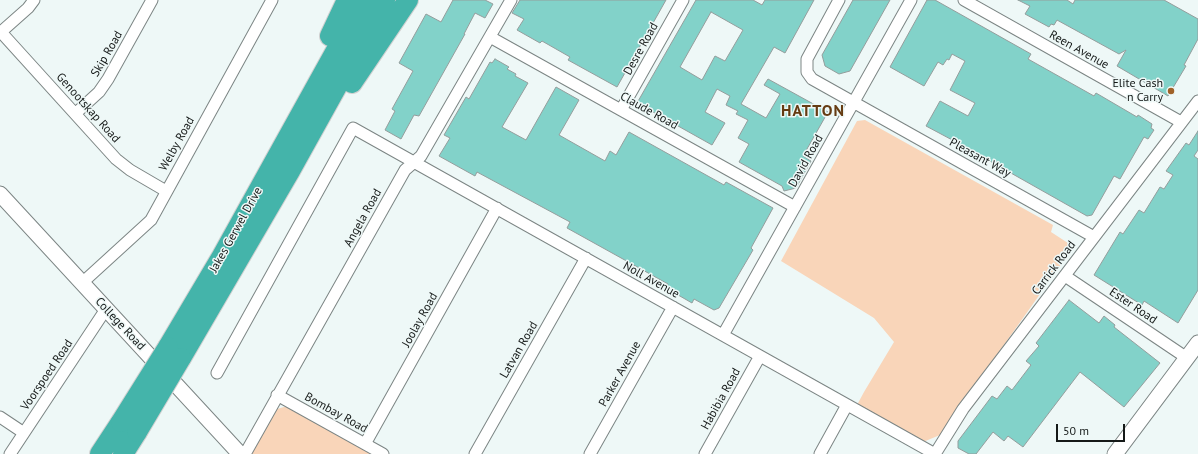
<!DOCTYPE html>
<html>
<head>
<meta charset="utf-8">
<style>
	body { margin:0 }
	#map { position:relative; width:1198px; height:454px; overflow:hidden; background:#eef8f7; font-family:"PT Sans",sans-serif }
	canvas { display:block }
	.scale { position:absolute; left:1056px; top:424px; width:69px; height:18px; box-sizing:border-box; border:2px solid #151918; border-top:0; padding-left:5px; font-size:12px; line-height:14px; white-space:nowrap; color:#151918; -webkit-text-stroke:3px #eef8f7; paint-order:stroke }
</style>
</head>
<body>
<div id="map">
<canvas width="1198" height="454"></canvas>
<div class="scale">50 m</div>
</div>
<script>
const ctx = document.querySelector('canvas').getContext('2d');
ctx.lineJoin = 'round';
function fill(path, color) {
  ctx.fillStyle = color;
  ctx.fill(path, 'evenodd');
}
function toPath(rows) {
  const path = new Path2D();
  for (const r of rows) {
    path.moveTo(r[0], r[1]);
    for (let i = 2; i < r.length; i += 2) path.lineTo(r[i], r[i + 1]);
  }
  return path;
}
function stroke(path, color, width, dash) {
  ctx.strokeStyle = color;
  ctx.lineWidth = width;
  ctx.lineCap = dash ? 'butt' : 'round';
  ctx.setLineDash(dash || []);
  ctx.stroke(path);
}
function write(font, color, halo, rows, align = 'center') {
  ctx.font = font + ' "PT Sans",sans-serif';
  ctx.lineWidth = 3;
  ctx.setLineDash([]);
  ctx.textBaseline = 'middle';
  ctx.strokeStyle = halo;
  ctx.fillStyle = color;
  for (const [text, x, y, turn = 0] of rows) {
    ctx.save();
    ctx.translate(x, y);
    ctx.rotate((+turn || 0) * Math.PI / 180);
    ctx.textAlign = isNaN(turn) ? turn : align;
    if (halo) ctx.strokeText(text, 0, 0);
    ctx.fillText(text, 0, 0);
    ctx.restore();
  }
}
const green = toPath([
	[865,120,1053,225,1051,232,1071,245,1072,249,940,435,923,442,857,405,864,392,894,342,874,318,781,261,857,121],
	[284,407,288,407,373,454,252,454,253,450,274,412,277,409]
]);
const building = toPath([
	[453,0,485,0,493,4,485,18,475,13,464,34,465,34,419,116,414,115,401,139,385,130,395,111,392,109,413,71,399,63,426,14,441,22,453,0],
	[520,0,666,0,617,87,568,60,570,57,542,41,540,43,517,30,524,19,512,13,520,0],
	[696,0,753,0,762,5,765,0,814,0,785,53,774,47,741,104,766,118,780,94,764,85,768,79,828,112,803,156,811,161,796,188,784,191,782,186,739,162,749,144,738,138,748,120,736,114,738,111,726,105,730,96,717,89,705,112,725,123,712,145,637,103,696,0],
	[711,12,743,30,725,61,715,56,702,80,680,67,711,12],
	[853,0,890,0,850,71,839,74,825,66,822,55,853,0],
	[927,0,935,0,1031,54,1028,59,1094,96,1096,93,1137,117,1138,115,1152,124,1151,128,1154,130,1148,139,1144,137,1120,179,1114,176,1092,215,1087,216,956,142,926,126,940,101,968,116,975,103,950,90,965,61,952,54,949,60,947,59,943,65,938,62,924,86,890,67,927,0],
	[1018,0,1067,0,1073,4,1075,0,1164,0,1198,19,1198,39,1184,65,1186,66,1168,96,1117,66,1126,50,1119,54,1057,20,1054,25,1051,24,1049,27,1025,14,1030,6,1018,0],
	[495,59,509,67,507,69,516,74,515,76,528,83,502,127,526,140,556,87,579,100,559,135,605,161,610,151,616,155,629,132,724,185,726,182,773,208,751,248,753,250,719,308,714,310,694,299,692,303,666,288,668,284,567,228,570,222,477,172,475,176,439,156,450,138,444,135,466,97,469,99,490,62,492,63,495,59],
	[1198,131,1198,150,1194,156,1198,159,1198,290,1178,323,1144,301,1142,305,1094,275,1120,232,1123,234,1139,210,1144,213,1160,187,1164,189,1173,175,1166,171,1186,143,1189,145,1198,131],
	[1069,300,1099,323,1104,316,1115,325,1114,327,1160,363,1124,407,1080,372,1023,447,1008,436,1004,441,993,432,976,454,969,454,958,448,958,441,992,396,997,399,1007,386,1012,390,1031,365,1026,361,1039,346,1036,343,1069,300]
]);
const street = toPath([
	[839,0,807,59,807,72,812,79,1094,237],
	[964,0,1181,122],
	[0,31,116,159,130,170,166,191],
	[1,32,28,8,34,0],
	[490,37,795,207],
	[621,110,683,0],
	[76,113,99,92,108,79,152,0],
	[1065,276,1187,358],
	[82,283,151,220,272,0],
	[723,335,911,0],
	[217,373,353,128,935,454],
	[277,395,383,454],
	[0,417,24,433],
	[365,444,497,208],
	[10,454,106,309],
	[245,454,405,170,421,156,511,0],
	[475,454,586,258],
	[590,454,673,307],
	[705,454,760,356],
	[820,454,847,405],
	[935,454,963,409,1198,101]
]);
const secondary = toPath([
	[0,194,240,454],
	[1115,454,1198,343]
]);
const highway = toPath([
	[330,36,347,0],
	[352,83,408,0],
	[168,347,222,256,364,0],
	[181,358,290,171,385,0],
	[100,454,121,422],
	[123,454,137,432]
]);
const highwayBridge = toPath([
	[121,422,168,347],
	[137,432,181,358]
]);
const markers = [
	[1171,91,4,"#a06228"]
];
const streetNames = [
	["Desre Road",641,49,-61],
	["Reen Avenue",1079,50,29],
	["Skip Road",107,54,-60],
	["Genootskap Road",88,108,48],
	["Claude Road",649,111,29],
	["Welby Road",177,144,-61],
	["Pleasant Way",980,158,29],
	["David Road",806,161,-61],
	["Angela Road",363,218,-61],
	["Jakes Gerwel Drive",236,230,-61],
	["Carrick Road",1054,268,-53],
	["Noll Avenue",651,280,29],
	["Ester Road",1133,306,34],
	["Joolay Road",420,320,-61],
	["College Road",120,324,47],
	["Latvan Road",519,350,-60],
	["Parker Avenue",620,374,-61],
	["Voorspoed Road",47,375,-56],
	["Habibia Road",721,399,-61],
	["Bombay Road",336,413,29]
];
const poiNames = [
	["Elite Cash",1163,84],
	["n Carry",1163,98]
];
const districtNames = [
	["HATTON",813,111]
];
fill(green, '#f9d5b9');
fill(building, '#82d2c9');
stroke(building, '#949d9c', 1);
stroke(street, '#7c8584', 13);
stroke(secondary, '#7c8584', 17);
stroke(highway, '#d0d1d1', 22);
stroke(street, '#fff', 11);
stroke(secondary, '#fff', 15);
stroke(highway, '#44b4aa', 20);
stroke(highwayBridge, '#d0d1d1', 22, []);
stroke(highwayBridge, '#44b4aa', 20);
for (const [x, y, r, color] of markers) {
  const dot = new Path2D();
  dot.arc(x, y, r, 0, 2 * Math.PI);
  ctx.fillStyle = color;
  ctx.fill(dot);
  stroke(dot, '#eef8f7', 1.5);
}
write('12px', '#151918', '#eef8f7', streetNames);
write('12px', '#151918', '#eef8f7', poiNames, 'right');
ctx.letterSpacing = '1px';
write('bold 16px', '#653b12', '#eef8f7', districtNames);
ctx.letterSpacing = '0px';
</script>
</body>
</html>
